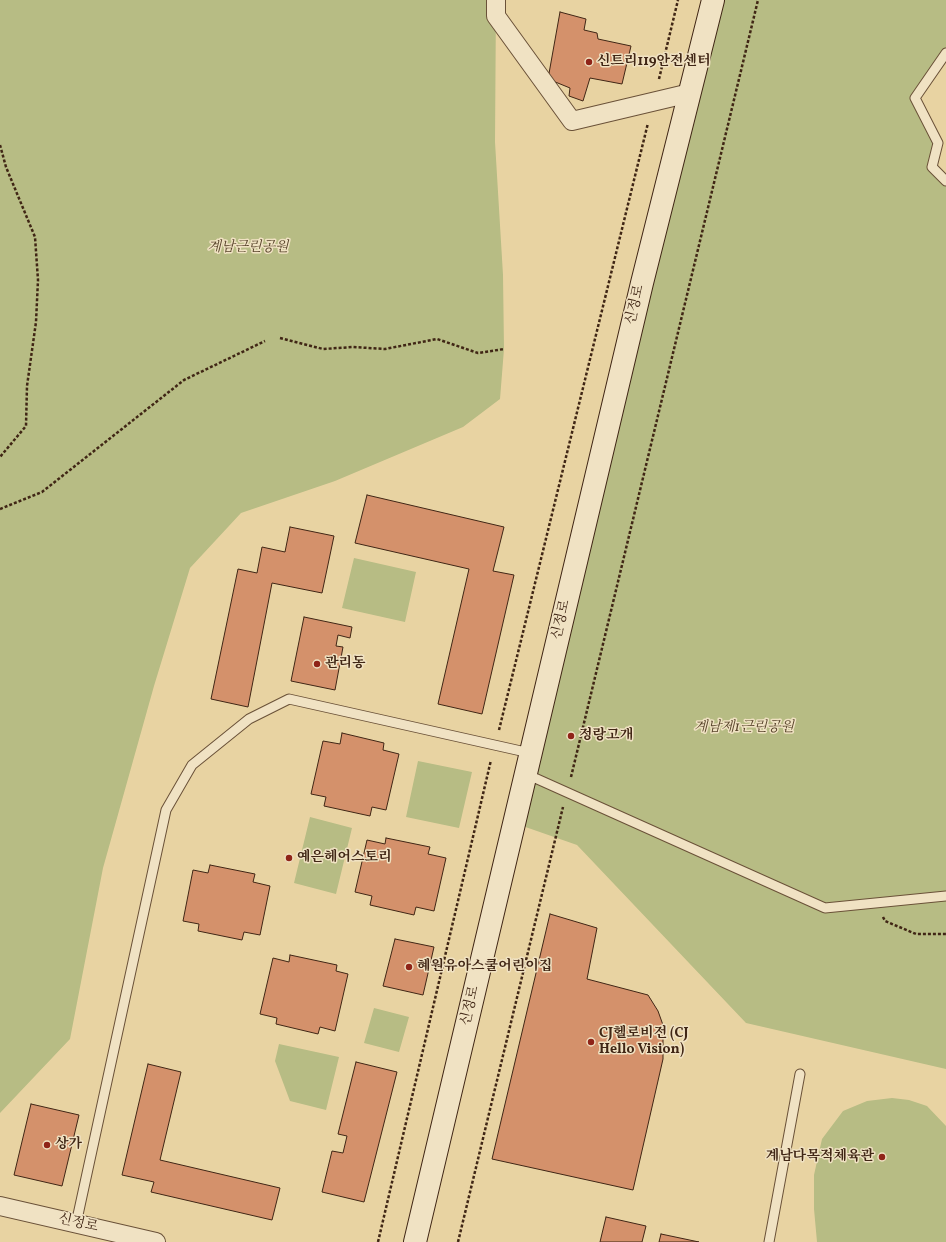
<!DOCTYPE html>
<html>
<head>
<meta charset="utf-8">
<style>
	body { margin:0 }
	canvas { display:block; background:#e8d3a2 }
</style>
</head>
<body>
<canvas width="946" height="1242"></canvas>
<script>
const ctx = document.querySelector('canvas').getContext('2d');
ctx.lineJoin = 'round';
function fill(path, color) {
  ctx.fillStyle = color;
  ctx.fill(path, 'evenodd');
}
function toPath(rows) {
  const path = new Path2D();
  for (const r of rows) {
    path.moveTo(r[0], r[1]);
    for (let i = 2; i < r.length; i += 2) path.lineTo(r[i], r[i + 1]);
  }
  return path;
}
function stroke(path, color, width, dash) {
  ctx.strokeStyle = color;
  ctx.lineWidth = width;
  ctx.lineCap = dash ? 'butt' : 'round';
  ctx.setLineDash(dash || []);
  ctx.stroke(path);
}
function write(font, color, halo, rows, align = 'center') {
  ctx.font = font + ' Vollkorn,"Noto Serif KR",serif';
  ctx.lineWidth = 3;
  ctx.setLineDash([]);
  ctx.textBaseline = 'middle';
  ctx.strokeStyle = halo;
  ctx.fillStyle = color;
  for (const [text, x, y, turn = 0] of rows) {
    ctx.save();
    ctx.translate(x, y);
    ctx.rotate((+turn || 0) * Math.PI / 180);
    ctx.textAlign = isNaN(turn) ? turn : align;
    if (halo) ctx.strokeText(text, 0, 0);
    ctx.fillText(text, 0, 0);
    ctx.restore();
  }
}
const green = toPath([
	[0,0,496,0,495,142,503,275,504,349,500,399,463,427,335,481,241,513,190,568,154,686,103,868,70,1039,0,1113],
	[713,0,946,0,946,53,915,98,938,143,932,167,946,181,946,1069,746,1023,577,845,514,823],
	[354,558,416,572,405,622,342,608],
	[418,761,472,772,459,828,406,817],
	[310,817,352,828,336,894,294,883],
	[374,1008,409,1017,399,1052,364,1043],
	[279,1044,339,1057,326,1110,290,1101,275,1061],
	[892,1098,909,1100,927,1106,946,1126,946,1242,817,1242,814,1209,814,1175,822,1139,843,1111,867,1101]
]);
const building = toPath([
	[560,12,586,19,584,30,597,33,598,39,631,46,622,84,590,78,583,101,569,96,570,88,548,79,560,12],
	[367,495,504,527,493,571,514,575,482,714,438,704,469,569,355,543,367,495],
	[290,527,334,536,322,593,272,583,248,707,211,699,238,569,257,573,262,547,285,552,290,527],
	[304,617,352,627,350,638,338,635,336,646,343,647,335,690,291,681,304,617],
	[342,733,384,743,383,750,399,754,386,810,372,807,370,816,324,806,326,797,311,794,323,741,340,744,342,733],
	[386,838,430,847,428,854,446,858,434,911,416,907,414,915,370,905,372,896,355,892,367,840,385,844,386,838],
	[210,865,255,874,253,882,270,886,260,935,244,932,242,940,198,931,199,924,183,921,193,870,208,873,210,865],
	[550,914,597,928,587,979,648,995,658,1011,663,1025,663,1059,633,1190,492,1159,550,914],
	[395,939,434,947,423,995,383,986,395,939],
	[290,955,337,965,336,971,348,974,335,1031,320,1027,318,1034,276,1024,277,1018,260,1014,273,958,289,962,290,955],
	[356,1062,397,1072,364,1202,322,1192,332,1151,343,1153,347,1136,338,1134,356,1062],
	[148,1064,181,1072,160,1160,280,1188,272,1220,151,1192,154,1182,122,1175,148,1064],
	[31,1104,79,1115,62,1186,14,1175,31,1104],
	[606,1217,646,1226,642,1242,600,1242,606,1217],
	[661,1234,699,1242,659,1242,661,1234]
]);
const path = toPath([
	[659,79,678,0],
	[0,145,6,167,35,237,38,280,36,322,27,386,26,426,0,457],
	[280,338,323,349,353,347,385,349,437,339,478,353,504,349],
	[0,509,42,492,184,380,265,341],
	[499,730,648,123],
	[571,777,758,0],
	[883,917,885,921,916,934,946,934],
	[378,1242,491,760],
	[458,1242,563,807]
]);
const service = toPath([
	[946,53,915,98,938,143,932,167,946,181],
	[526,774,825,908,946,896],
	[76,1224,166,810,192,765,249,719,289,699,530,753],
	[769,1242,800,1074]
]);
const minor = toPath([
	[496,0,496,16,572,121,690,93],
	[0,1206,156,1242]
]);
const secondary = toPath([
	[415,1242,642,283,713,0]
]);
const markers = [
	[589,62,4,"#8f2418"],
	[317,664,4,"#8f2418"],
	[571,736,4,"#8f2418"],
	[289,858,4,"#8f2418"],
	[409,967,4,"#8f2418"],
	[591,1042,4,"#8f2418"],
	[47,1145,4,"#8f2418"],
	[882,1157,4,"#8f2418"]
];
const poiNames = [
	["신트리119안전센터",597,62],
	["관리동",325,664],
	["정랑고개",579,736],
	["예은헤어스토리",297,858],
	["혜원유아스쿨어린이집",417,967],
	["CJ헬로비전 (CJ",599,1034],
	["Hello Vision)",599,1050],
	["상가",55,1145],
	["계남다목적체육관",874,1157,"right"]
];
const parkNames = [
	["계남근린공원",248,248],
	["계남제1근린공원",744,728]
];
const streetNames = [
	["신정로",636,305,-77],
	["신정로",562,620,-77],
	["신정로",471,1006,-77],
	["신정로",78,1224,13]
];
fill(green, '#b7bc84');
fill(building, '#d4916b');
stroke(building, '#402615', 1);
stroke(service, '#6a5138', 11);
stroke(minor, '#6a5138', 20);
stroke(secondary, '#402615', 24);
stroke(path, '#402615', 2.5, [3, 2]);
stroke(service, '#f0e2c3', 9);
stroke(minor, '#f0e2c3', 18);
stroke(secondary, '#f0e2c3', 22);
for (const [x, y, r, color] of markers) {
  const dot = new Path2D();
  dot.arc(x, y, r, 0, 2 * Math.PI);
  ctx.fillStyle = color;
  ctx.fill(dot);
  stroke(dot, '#f0e2c3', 1.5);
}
write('bold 14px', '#402615', '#f0e2c3', poiNames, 'left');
write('italic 14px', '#58442b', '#f0e2c3', parkNames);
write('14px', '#402615', '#f0e2c3', streetNames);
</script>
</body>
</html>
